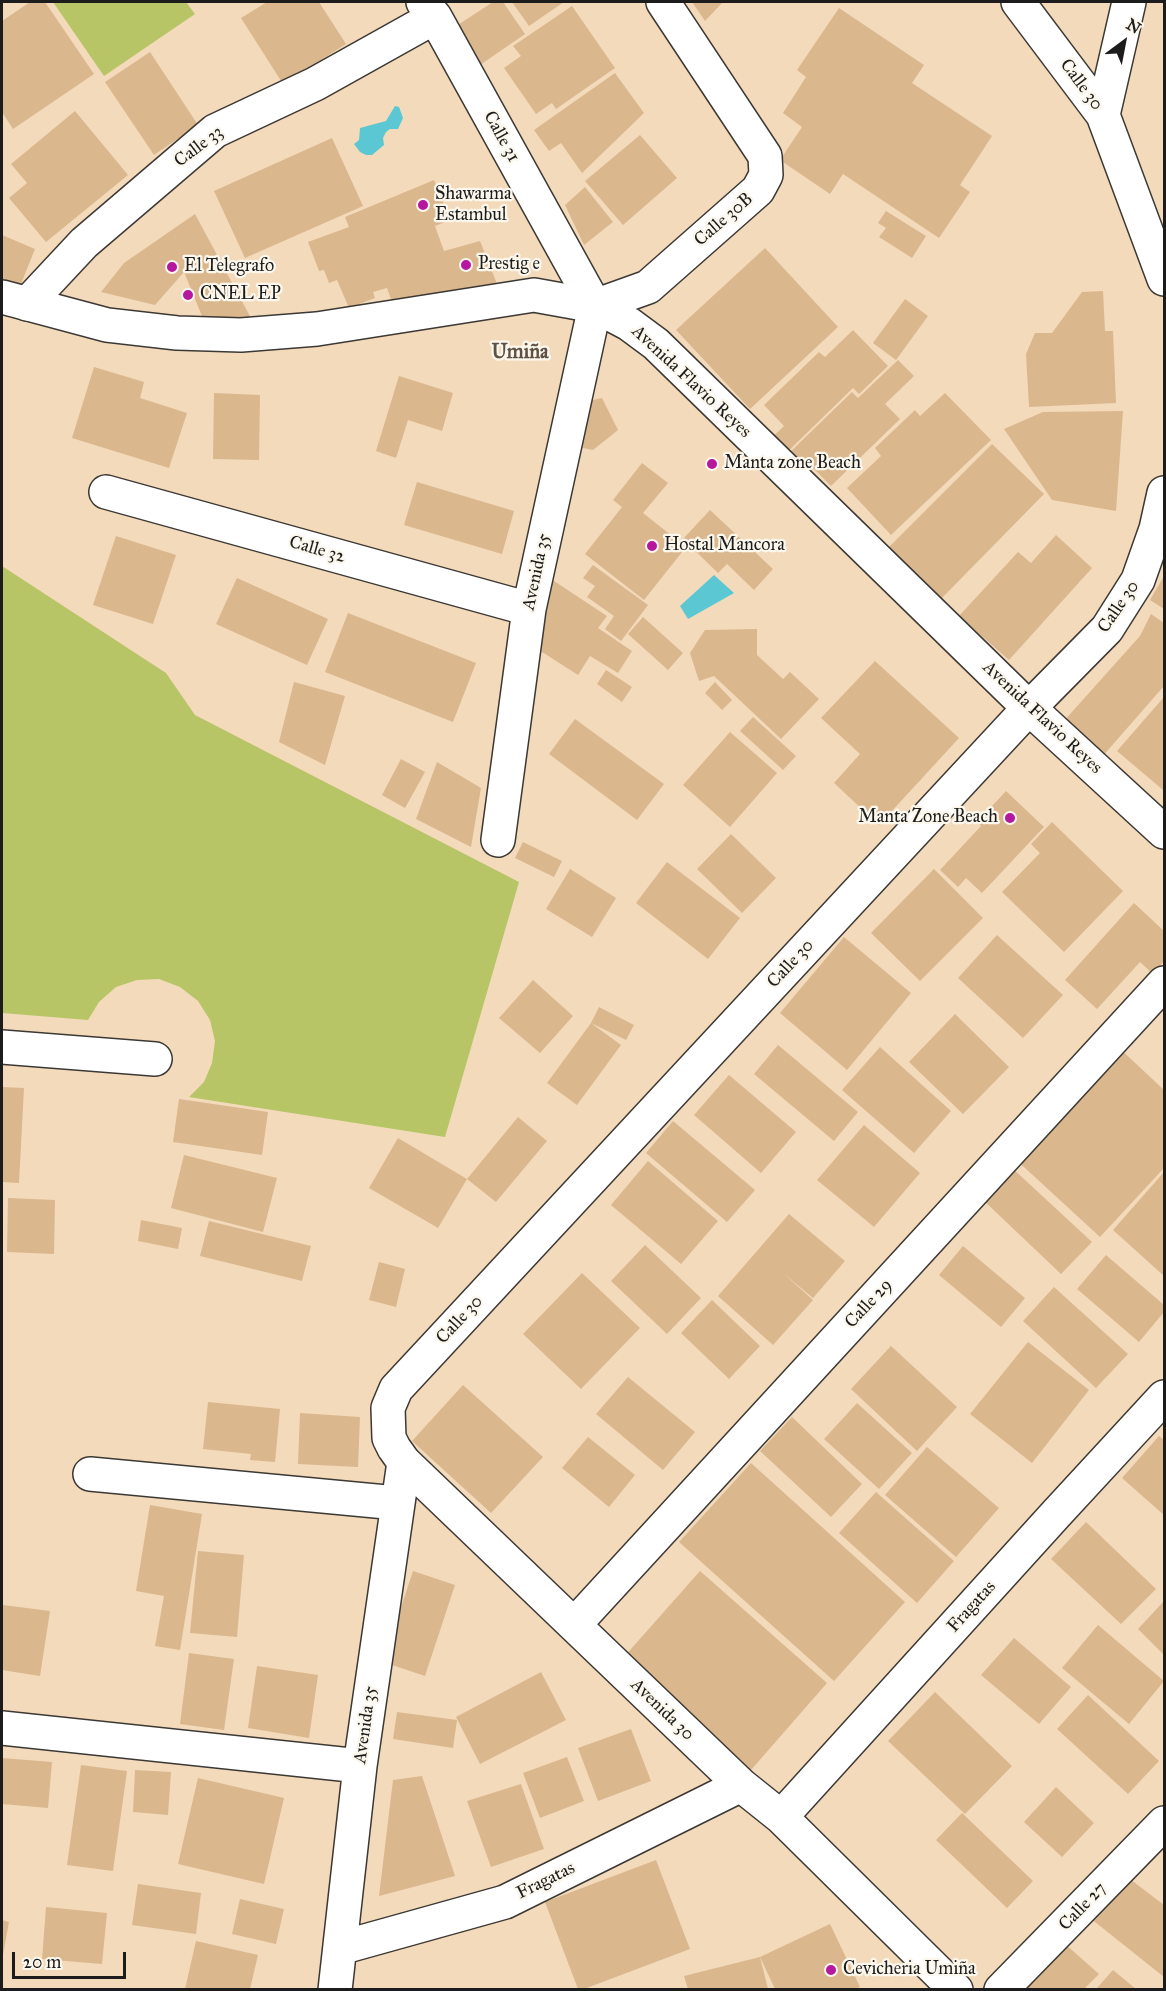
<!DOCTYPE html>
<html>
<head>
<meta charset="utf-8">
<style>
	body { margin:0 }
	#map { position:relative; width:1166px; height:1991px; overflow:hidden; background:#f3dabb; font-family:"IM FELL Great Primer",serif }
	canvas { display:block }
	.frame { position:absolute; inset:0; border:3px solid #1c1c1c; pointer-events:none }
	.north { position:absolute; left:1094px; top:12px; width:60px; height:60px; -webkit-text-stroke:4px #fbf7ec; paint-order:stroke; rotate:32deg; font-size:16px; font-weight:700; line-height:24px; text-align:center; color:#1c1c1c }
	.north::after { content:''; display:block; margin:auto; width:21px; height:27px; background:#1c1c1c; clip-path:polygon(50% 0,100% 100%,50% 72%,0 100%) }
	.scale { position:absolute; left:12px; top:1952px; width:114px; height:27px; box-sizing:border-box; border:3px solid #1c1c1c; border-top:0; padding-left:8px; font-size:18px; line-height:21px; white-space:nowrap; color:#1c1c1c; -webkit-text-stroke:4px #fbf7ec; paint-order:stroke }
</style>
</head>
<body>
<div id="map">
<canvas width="1166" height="1991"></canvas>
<div class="frame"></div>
<div class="north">N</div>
<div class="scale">20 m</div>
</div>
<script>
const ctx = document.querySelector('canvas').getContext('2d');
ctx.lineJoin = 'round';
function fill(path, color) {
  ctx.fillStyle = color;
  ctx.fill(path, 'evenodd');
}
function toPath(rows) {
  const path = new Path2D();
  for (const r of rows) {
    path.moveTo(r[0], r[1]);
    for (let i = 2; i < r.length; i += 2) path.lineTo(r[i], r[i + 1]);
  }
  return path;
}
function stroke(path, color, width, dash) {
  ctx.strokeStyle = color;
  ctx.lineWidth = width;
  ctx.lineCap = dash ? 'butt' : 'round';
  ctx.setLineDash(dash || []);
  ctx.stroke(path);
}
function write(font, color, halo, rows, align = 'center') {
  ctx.font = font + ' "IM FELL Great Primer",serif';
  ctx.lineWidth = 4.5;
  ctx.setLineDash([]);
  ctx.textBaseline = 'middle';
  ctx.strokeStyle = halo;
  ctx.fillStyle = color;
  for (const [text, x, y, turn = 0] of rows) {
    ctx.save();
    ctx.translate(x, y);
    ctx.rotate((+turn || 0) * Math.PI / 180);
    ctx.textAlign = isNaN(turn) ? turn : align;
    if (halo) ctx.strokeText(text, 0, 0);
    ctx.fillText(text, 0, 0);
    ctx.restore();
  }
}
const green = toPath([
	[53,2,186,2,195,14,104,76],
	[2,566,166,673,195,715,519,882,445,1137,189,1097,204,1082,212,1063,215,1041,210,1020,198,1001,180,987,159,979,137,980,116,987,99,1002,88,1020,2,1013]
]);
const water = toPath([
	[395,106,399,107,403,118,398,129,390,129,386,132,383,138,384,145,372,155,366,155,360,152,354,144,359,140,360,128,386,121],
	[714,575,734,593,688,619,680,606]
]);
const building = toPath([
	[30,2,45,2,94,74,13,129,2,112,2,21],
	[267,2,319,2,346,44,283,84,241,18],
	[493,2,503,2,525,34,470,72,444,34],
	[512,2,564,2,529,26],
	[692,2,723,2,705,21],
	[572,6,615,68,556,109,552,103,536,114,504,68,521,56,513,46],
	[839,8,924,65,912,83,992,136,960,185,970,192,939,238,843,174,830,194,780,160,802,127,783,113,806,77,797,70],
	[150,52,198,125,154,155,105,82],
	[615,73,644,113,582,173,561,143,549,151,534,130],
	[75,111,128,175,46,242,9,198,27,183,11,164],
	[640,135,677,178,623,225,585,181],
	[332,138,363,206,245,258,214,191],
	[434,180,450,220,435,226,444,251,480,241,501,294,458,298,456,290,393,305,387,288,373,292,375,298,349,308,337,280,329,283,324,270,319,271,308,242,349,227,345,217],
	[585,187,613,222,584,245,565,205],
	[886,211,926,236,912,258,879,237,886,228,878,223],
	[195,214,252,320,204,321,184,272,155,305,101,292,124,263],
	[2,235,35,249,19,289,2,281],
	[765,248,838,327,750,409,676,330],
	[1103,291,1105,331,1113,331,1116,403,1029,407,1026,354,1035,333,1052,333,1082,292],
	[905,299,928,316,896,360,873,343],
	[853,330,888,366,859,394,853,388,775,464,760,449,784,426,764,405,819,352,825,357],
	[898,360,914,376,885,404,900,419,831,486,813,468,806,474,787,455,852,392,858,398],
	[94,367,144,382,140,398,187,413,169,468,72,438],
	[399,376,453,393,442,431,408,420,396,458,376,451],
	[214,393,260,395,259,460,213,459],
	[945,393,991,440,891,535,847,488,881,456,875,448,915,410,920,416],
	[602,398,618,430,593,450,568,445,583,402],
	[1123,411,1116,511,1052,500,1004,429,1043,412],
	[992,444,1044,494,940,600,888,548],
	[642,463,668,483,643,513,686,547,644,600,585,554,622,507,613,500],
	[417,482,514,511,502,554,404,525],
	[710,510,773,569,754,590,727,564,718,573,683,539],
	[1056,535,1092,568,1009,660,959,616,1018,552,1031,563],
	[116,536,176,555,153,624,93,605],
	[593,565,648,605,621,641,605,629,614,616,587,597,595,586,583,578],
	[1164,576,1164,609,1150,600],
	[237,578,328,619,307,665,216,624],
	[551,579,607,616,598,628,632,651,618,673,590,656,578,675,539,650],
	[348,613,476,663,453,722,325,672],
	[1151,614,1164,623,1164,686,1094,766,1054,732,1140,636],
	[643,617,683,653,668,670,628,634],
	[757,629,757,655,783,679,790,672,819,699,781,739,714,676,699,681,690,653,705,630],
	[875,661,959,738,879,825,834,783,860,754,821,718],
	[606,670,632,687,622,702,597,684],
	[294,682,345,696,325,765,279,742],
	[715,682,732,700,722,710,705,693],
	[1164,697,1164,788,1163,790,1117,751],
	[753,717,796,756,783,770,740,731],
	[575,719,664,784,637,820,549,754],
	[730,732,777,773,730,827,683,785],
	[401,759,425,772,405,808,382,795],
	[437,762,481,788,471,847,416,819],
	[1006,791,1044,827,982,893,966,878,958,887,940,870,981,826,977,822],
	[1052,822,1123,891,1064,952,1002,892,1040,853,1031,844],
	[731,834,776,878,742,913,697,869],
	[523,842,562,861,554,877,515,858],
	[667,862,740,918,708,959,636,903],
	[570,869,616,898,592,937,546,909],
	[934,869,983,918,920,981,871,933],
	[1134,903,1164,931,1164,961,1153,974,1140,962,1097,1009,1065,980],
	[997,935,1063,995,1023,1038,958,978],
	[844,937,911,993,847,1070,780,1013],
	[533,980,573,1016,540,1053,499,1018],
	[599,1007,634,1025,626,1040,591,1023,621,1045,577,1105,547,1083,591,1023],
	[955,1014,1009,1067,963,1114,909,1062],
	[1115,1044,1164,1090,1164,1168,1100,1237,1012,1156],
	[778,1045,858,1112,834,1141,754,1074],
	[880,1047,951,1111,914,1153,842,1090],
	[729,1075,796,1132,761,1173,694,1115],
	[2,1087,24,1088,19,1183,2,1182],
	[179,1099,268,1112,262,1155,173,1142],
	[518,1117,547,1141,496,1202,467,1179],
	[673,1121,755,1190,727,1222,646,1153],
	[864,1125,920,1173,874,1227,817,1180],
	[398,1138,467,1179,438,1228,369,1188],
	[184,1155,277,1178,263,1232,171,1208],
	[648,1161,718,1221,681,1264,611,1205],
	[1011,1167,1092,1242,1061,1274,981,1198],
	[1164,1172,1164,1276,1113,1230],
	[8,1198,55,1200,54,1254,7,1252],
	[789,1214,845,1261,813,1298,783,1273,813,1300,773,1345,718,1296],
	[141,1220,182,1228,178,1249,138,1241],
	[209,1221,311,1246,302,1281,200,1256],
	[645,1245,701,1298,667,1334,611,1281],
	[963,1246,1025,1298,1001,1327,939,1275],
	[1106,1255,1164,1305,1164,1312,1139,1342,1077,1289],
	[379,1262,405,1269,396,1307,369,1300],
	[582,1273,640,1328,581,1389,523,1334],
	[1054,1287,1128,1354,1096,1388,1023,1321],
	[712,1300,760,1346,729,1379,681,1333],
	[1028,1342,1089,1390,1032,1463,970,1414],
	[891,1346,957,1407,917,1451,851,1389],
	[628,1377,695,1432,663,1470,596,1414],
	[463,1385,543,1457,491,1513,412,1441],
	[208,1402,280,1409,275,1462,250,1460,251,1454,203,1449],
	[857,1403,912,1453,879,1489,824,1439],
	[300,1413,360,1417,358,1467,298,1464],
	[792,1417,862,1484,831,1517,760,1451],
	[1159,1436,1164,1440,1164,1515,1122,1478],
	[588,1437,635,1475,609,1507,562,1468],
	[927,1447,999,1508,956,1557,885,1495],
	[751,1463,905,1602,834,1681,679,1542],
	[876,1492,954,1561,917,1603,839,1533],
	[150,1505,202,1514,180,1650,155,1646,164,1596,136,1591],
	[1086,1522,1156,1589,1121,1624,1051,1559],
	[198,1551,244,1555,237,1637,190,1633],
	[413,1571,455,1585,425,1676,383,1662],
	[700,1571,827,1683,751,1770,623,1658],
	[1164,1601,1164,1655,1138,1629],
	[3,1605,50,1611,40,1676,2,1670,2,1619],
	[1098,1625,1164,1681,1129,1724,1062,1668],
	[1014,1638,1071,1687,1039,1724,981,1675],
	[189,1653,234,1659,224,1730,180,1724],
	[257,1666,318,1675,309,1738,248,1728],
	[541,1672,566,1720,480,1764,456,1717],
	[935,1692,1012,1766,965,1814,888,1741],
	[1088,1695,1159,1761,1128,1794,1057,1729],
	[397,1712,457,1720,453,1748,393,1739],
	[631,1729,651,1781,598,1801,578,1748],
	[567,1757,584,1801,540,1818,523,1773],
	[2,1758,52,1762,48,1808,2,1804],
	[81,1765,127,1771,113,1871,67,1865],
	[135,1770,171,1772,168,1815,133,1812],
	[422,1776,455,1876,379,1896,393,1780],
	[198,1778,284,1798,264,1884,178,1864],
	[521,1784,544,1849,491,1867,467,1801],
	[1056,1787,1094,1823,1062,1857,1024,1822],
	[962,1813,1033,1881,1007,1908,936,1840],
	[656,1860,690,1949,584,1989,578,1989,545,1902],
	[1126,1876,1164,1905,1164,1977,1090,1918],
	[138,1884,201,1893,196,1934,132,1925],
	[240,1899,284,1909,276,1944,232,1934],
	[46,1907,107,1913,102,1964,42,1959],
	[2,1920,9,1922,3,1955,2,1955],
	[830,1924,860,1987,854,1989,775,1989,760,1957,768,1989,688,1989,684,1976,760,1957],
	[196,1941,258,1955,250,1989,185,1989],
	[1063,1942,1099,1974,1084,1989,1019,1989],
	[1113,1970,1136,1989,1096,1989]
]);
const minor = toPath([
	[423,2,435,17,595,306],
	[1018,2,1103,115,1164,279],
	[1103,115,1129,2],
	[27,304,84,243,215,131,315,84,435,17],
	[595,306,648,287,758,190,766,175,765,156,663,2],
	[106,492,529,609],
	[498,840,529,609,595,306],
	[2,1047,155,1059],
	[90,1474,397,1503],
	[574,1625,1164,983],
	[2,1728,360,1766],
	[781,1817,1056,1514,1164,1397],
	[340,1948,505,1902,741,1785],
	[335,1990,360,1766,404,1462],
	[956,1990,781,1817,741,1785,404,1462,394,1448,389,1438,388,1408,396,1389,1029,708,1107,629,1138,580,1156,529,1164,493],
	[1001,1990,1164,1823]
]);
const major = toPath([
	[2,297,107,325,177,333,241,335,317,329,534,295,595,306,629,324,656,344,1029,708,1164,832]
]);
const markers = [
	[423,205,6,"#b5179e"],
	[466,265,6,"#b5179e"],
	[172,267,6,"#b5179e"],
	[188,295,6,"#b5179e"],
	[712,464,6,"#b5179e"],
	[652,546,6,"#b5179e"],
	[1010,818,6,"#b5179e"],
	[831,1970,6,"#b5179e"]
];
const streetNames = [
	["Calle 30",1081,85,53],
	["Calle 31",501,137,61],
	["Calle 33",199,147,-37],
	["Calle 30B",724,220,-41],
	["Avenida Flavio Reyes",691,382,43],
	["Calle 32",317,550,16],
	["Avenida 35",537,572,-78],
	["Calle 30",1119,607,-56],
	["Avenida Flavio Reyes",1042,718,43],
	["Calle 30",791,964,-47],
	["Calle 29",869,1304,-47],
	["Calle 30",460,1320,-47],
	["Fragatas",972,1607,-48],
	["Avenida 30",662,1710,44],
	["Avenida 35",366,1725,-82],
	["Fragatas",546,1881,-26],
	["Calle 27",1083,1907,-46]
];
const poiNames = [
	["Shawarma",435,195],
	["Estambul",435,216],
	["Prestig e",478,265],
	["El Telegrafo",184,267],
	["CNEL EP",200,295],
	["Manta zone Beach",724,464],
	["Hostal Mancora",664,546],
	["Manta Zone Beach",998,818,"right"],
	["Cevicheria Umiña",843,1970]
];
const neighbourhoodNames = [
	["Umiña",520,353]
];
fill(green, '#b8c567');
fill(water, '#5bc7d3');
fill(building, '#dbb78e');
stroke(minor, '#3c3834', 36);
stroke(major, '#3c3834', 36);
stroke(minor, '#fff', 33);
stroke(major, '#fff', 33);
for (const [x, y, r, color] of markers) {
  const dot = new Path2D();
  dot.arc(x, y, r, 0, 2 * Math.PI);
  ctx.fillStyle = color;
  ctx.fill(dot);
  stroke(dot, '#fbf7ec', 2);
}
write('18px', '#1c1c1c', '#fbf7ec', streetNames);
write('18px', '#1c1c1c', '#fbf7ec', poiNames, 'left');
write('bold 20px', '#5f5244', '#fbf7ec', neighbourhoodNames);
</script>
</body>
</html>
